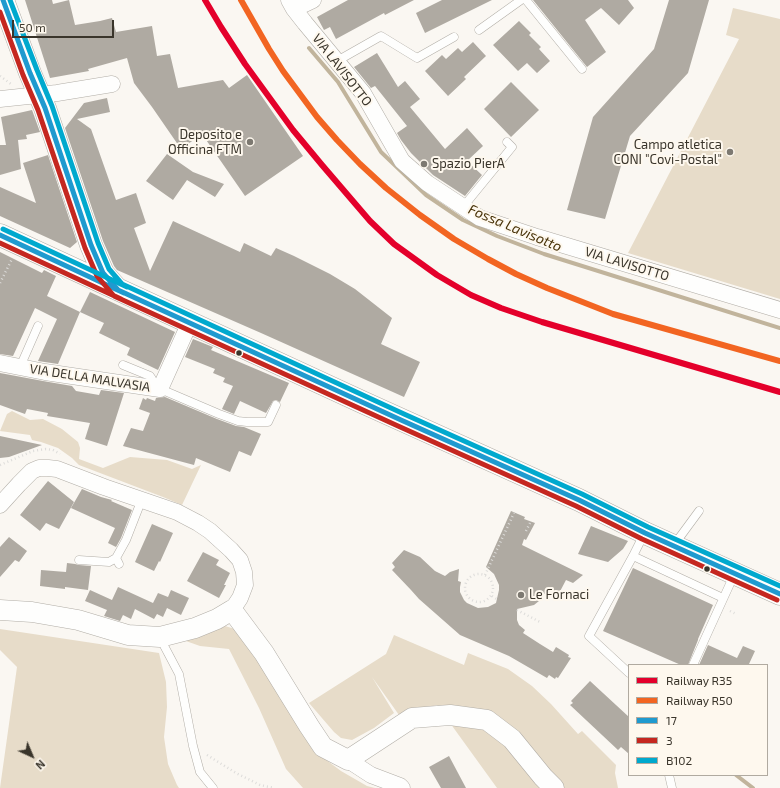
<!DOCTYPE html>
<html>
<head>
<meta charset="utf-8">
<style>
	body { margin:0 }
	#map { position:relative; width:780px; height:788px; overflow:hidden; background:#faf7f2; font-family:"Exo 2",sans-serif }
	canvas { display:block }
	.legend { position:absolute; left:628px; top:664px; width:140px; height:112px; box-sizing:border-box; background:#fef8ee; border:1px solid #b0aaa0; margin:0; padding:5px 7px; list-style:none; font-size:12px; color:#3a352b }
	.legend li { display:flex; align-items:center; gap:8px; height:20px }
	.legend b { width:20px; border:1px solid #b0aaa0 }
	.north { position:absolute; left:12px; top:736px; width:40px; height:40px; -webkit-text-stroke:3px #fef8ee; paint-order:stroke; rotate:136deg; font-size:11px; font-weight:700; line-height:16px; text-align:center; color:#3a352b }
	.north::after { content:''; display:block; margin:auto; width:14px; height:18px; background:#3a352b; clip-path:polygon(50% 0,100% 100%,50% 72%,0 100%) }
	.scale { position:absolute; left:12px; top:20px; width:102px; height:18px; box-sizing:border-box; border:2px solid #3a352b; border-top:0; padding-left:5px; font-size:12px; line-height:14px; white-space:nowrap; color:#3a352b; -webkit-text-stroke:3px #fef8ee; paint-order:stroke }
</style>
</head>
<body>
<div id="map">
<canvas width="780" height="788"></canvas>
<ul class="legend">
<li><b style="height:5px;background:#e4002b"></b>Railway R35</li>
<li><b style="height:5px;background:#f26522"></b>Railway R50</li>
<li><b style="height:5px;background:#1f9acf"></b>17</li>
<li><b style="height:5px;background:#c52720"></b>3</li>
<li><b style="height:5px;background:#00a9ce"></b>B102</li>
</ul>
<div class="north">N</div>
<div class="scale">50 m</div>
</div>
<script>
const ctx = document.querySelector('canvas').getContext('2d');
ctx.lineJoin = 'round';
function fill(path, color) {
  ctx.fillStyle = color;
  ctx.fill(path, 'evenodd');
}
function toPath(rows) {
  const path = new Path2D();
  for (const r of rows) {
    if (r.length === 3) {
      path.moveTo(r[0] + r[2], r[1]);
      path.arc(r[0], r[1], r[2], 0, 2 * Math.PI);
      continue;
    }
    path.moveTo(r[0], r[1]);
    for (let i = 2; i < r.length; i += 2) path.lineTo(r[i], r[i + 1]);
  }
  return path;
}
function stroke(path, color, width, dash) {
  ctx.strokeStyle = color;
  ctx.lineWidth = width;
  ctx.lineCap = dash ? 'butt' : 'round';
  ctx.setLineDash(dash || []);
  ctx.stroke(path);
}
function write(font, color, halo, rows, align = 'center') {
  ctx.font = font + ' "Exo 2",sans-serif';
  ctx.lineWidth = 4;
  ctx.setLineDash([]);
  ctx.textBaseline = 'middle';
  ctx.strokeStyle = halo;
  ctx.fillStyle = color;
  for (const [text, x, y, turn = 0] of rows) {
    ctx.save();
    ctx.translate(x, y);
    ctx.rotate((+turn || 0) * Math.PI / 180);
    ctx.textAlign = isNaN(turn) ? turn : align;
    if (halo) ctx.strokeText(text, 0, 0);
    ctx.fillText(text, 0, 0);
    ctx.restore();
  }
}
const green = toPath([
	[733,8,780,19,780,299,628,253,739,39,726,35],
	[12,411,30,420,43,419,62,429,78,442,80,448,79,459,103,468,130,457,167,460,192,469,201,465,182,505,163,497,79,465,72,458,58,448,41,442,32,440,30,435,0,431,7,414],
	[225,626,238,630,317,753,341,771,367,786,375,788,303,788,286,769,259,708,229,649,200,646,183,640,200,635],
	[0,629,159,653,166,682,167,707,164,737,168,764,177,785,179,788,0,788,17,667,0,650],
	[394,635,464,665,468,653,508,669,532,686,551,704,578,734,582,731,616,765,615,773,618,788,497,788,437,705,399,715,372,677,394,713,374,728,352,740,341,738,334,732,309,703,386,654]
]);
const stream = toPath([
	[309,48,338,82,381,152,426,195,463,220,497,236,544,254,780,328],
	[736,775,753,788]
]);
const building = toPath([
	[25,0,52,0,53,4,69,0,75,25,100,21,112,18,116,32,152,26,157,56,170,54,178,88,223,80,229,88,247,75,303,156,245,196,202,134,181,149,152,107,134,83,127,58,88,69,89,71,50,78],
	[348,0,414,0,385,15,384,13,336,39,330,27,324,30,317,17],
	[442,0,492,0,425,33,416,13],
	[533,0,628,0,634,8,619,25,601,8,585,20,606,52,587,67],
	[669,0,709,0,688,73,630,136,605,219,567,210,593,117,654,49],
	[519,21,531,33,529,35,541,47,539,49,550,61,537,73,527,63,518,71,493,45],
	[473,42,486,56,464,77,466,79,448,96,425,71,442,55,446,59,458,48,462,52],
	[377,53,398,87,405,81,420,99,410,107,445,149,467,128,483,146,467,161,482,175,465,196,433,175,411,153,401,140,397,133,407,126,375,86,371,88,354,67],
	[511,82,539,110,511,137,484,109],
	[107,98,110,112,77,119,91,129,116,200,136,193,146,223,134,228,150,271,173,221,240,252,244,243,271,256,276,248,294,256,330,274,355,289,392,318,381,344,420,362,404,397,261,333,117,270,114,266,103,241,65,128,84,103],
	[32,110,40,132,26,135,27,139,18,140,21,169,0,175,0,145,6,145,1,117],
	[167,154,193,172,224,184,215,197,187,180,173,200,146,181],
	[48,155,77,242,70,248,0,216,0,187,36,203,23,163],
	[0,252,42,273,44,270,56,276,47,296,80,312,58,364,38,361,57,319,35,308,13,356,0,354],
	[90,292,175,332,158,370,127,355,130,348,99,333,104,323,80,312],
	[193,339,213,347,211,350,289,383,280,402,276,400,273,401,266,413,240,401,234,414,222,409,233,386,223,382,225,378,213,373,215,369,185,357],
	[0,373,43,381,72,386,76,391,99,395,101,390,124,393,107,446,85,439,90,423,47,416,48,413,27,409,25,414,0,405],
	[165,397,217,419,236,426,244,427,261,434,251,456,239,451,230,472,196,458,194,465,123,446,131,428,143,431,150,413,139,409,143,398,146,400,147,398,155,401,156,398],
	[0,436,42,445,9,457,0,458],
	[48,481,74,502,59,529,46,523,40,531,20,515],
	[82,489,101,497,112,500,111,501,132,510,121,538,116,547,108,543,115,528,71,508],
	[511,511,525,517,524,519,535,523,526,540,524,539,522,545,583,575,573,583,566,580,556,599,543,593,539,601,534,605,517,609,517,620,519,625,525,630,523,633,540,644,553,652,556,647,569,655,568,657,571,658,558,678,556,677,555,679,549,675,547,678,509,656,460,635,419,599,411,590,392,570,395,567,392,563,404,550,420,557,435,571,445,576,450,572,459,569,458,581,461,582,460,587,460,592,464,600,467,603,478,608,488,607,496,603,499,590,499,585,494,574,486,567],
	[152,524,173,533,160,562,159,561,154,571,135,562],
	[591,526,628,541,623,549,608,562,578,554],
	[9,537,27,551,19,562,15,560,0,577,0,547],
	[203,552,219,560,216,565,230,573,224,585,226,585,219,598,187,581],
	[67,563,75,564,79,565,91,566,88,590,65,587,65,589,40,586,41,570,66,572],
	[633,568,713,605,698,639,698,640,688,665,681,665,603,631],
	[118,587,153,603,158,593,168,597,171,590,189,598,181,615,167,608,163,617,157,614,154,619,135,609,131,619,123,615,120,621,104,616,107,610,85,601,90,590,112,600],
	[708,645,737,658,743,646,755,651,749,664,752,665,699,665],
	[590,681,629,717,629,754,621,747,618,750,570,705,573,703,571,701],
	[449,756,466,788,441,788,429,767]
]);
const path = toPath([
	[0,76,11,84],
	[0,283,12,259],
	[0,465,33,451,46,449,53,450,60,454],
	[526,531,531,521],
	[479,588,14],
	[485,575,514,513],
	[492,596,498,600],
	[517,610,540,622],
	[730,611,736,614],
	[207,755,236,773,260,785,274,788]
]);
const service = toPath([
	[526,0,582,69],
	[479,30,521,0],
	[337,61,381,36,417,58,454,37],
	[463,207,512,147,507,142],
	[123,365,150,376,152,379,155,389],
	[20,367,38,326],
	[160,389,165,391,219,414,238,421,247,422,268,422,276,405],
	[674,545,699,511],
	[633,556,723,598],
	[79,560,109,562,116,558],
	[119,564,116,558,126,540,142,499],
	[160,638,179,674,193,746,200,772,213,788],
	[693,665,734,575],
	[629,673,589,636,633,556,644,534],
	[669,775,672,788]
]);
const minor = toPath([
	[289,0,294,9,305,23,363,93,402,161,427,183,480,218,537,237,780,310],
	[294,9,313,0],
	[0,99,57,93,112,84],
	[0,363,45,372,160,389,190,322],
	[0,505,19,484,32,471,39,468,48,468,57,469,104,487,177,512,198,523,210,531,231,550,240,560,244,572,245,585,240,598,232,610],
	[348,760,371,775,400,786,402,788]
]);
const tertiary = toPath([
	[0,610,32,612,78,620,128,635,160,637,195,628,217,619,232,610,264,653,309,726,323,747,348,760,412,718,450,715,487,720,512,739,543,777,554,788]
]);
const secondary = toPath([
	[3,0,30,73,45,108,91,245,103,273,117,289],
	[0,235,362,402,579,500,645,533,780,594]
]);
const bus1 = toPath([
	[3,0,30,73,45,108,91,245,103,273,118,290,401,420,579,500,645,533,780,594],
	[0,235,124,293]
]);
const bus2 = toPath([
	[0,12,23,75,38,110,85,248,97,276,114,296,398,426,576,506,642,539,777,600],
	[0,243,121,299]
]);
const bus3 = toPath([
	[10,0,37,70,52,106,98,243,109,269,122,284,404,414,582,494,648,527,780,586],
	[3,229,127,287]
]);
const rail1 = toPath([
	[205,0,221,27,245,64,293,130,322,165,370,221,394,244,437,275,471,295,501,308,542,322,780,392]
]);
const rail2 = toPath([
	[241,0,269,49,283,71,317,117,337,140,360,164,386,188,420,215,454,239,488,259,516,274,547,288,613,314,780,361]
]);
const markers = [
	[250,142,4,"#7d7971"],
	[730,152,4,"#7d7971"],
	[424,164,4,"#7d7971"],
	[239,353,3.5,"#3a352b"],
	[707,569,3.5,"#3a352b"],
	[521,595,4,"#7d7971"]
];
const streetNames = [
	["VIA LAVISOTTO",342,70,52],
	["VIA LAVISOTTO",627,264,17],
	["VIA DELLA MALVASIA",90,378,9]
];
const poiNames = [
	["Deposito e",242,135],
	["Officina FTM",242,150],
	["Campo atletica",722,145],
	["CONI \"Covi-Postal\"",722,160],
	["Spazio PierA",432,164,"left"],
	["Le Fornaci",529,595,"left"]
];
const waterNames = [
	["Fossa Lavisotto",515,228,23]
];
fill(green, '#e7dcc9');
stroke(stream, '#c1b49c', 4);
fill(building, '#afaaa2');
stroke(service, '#b1ada6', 9);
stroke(minor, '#b1ada6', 17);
stroke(tertiary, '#b1ada6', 21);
stroke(secondary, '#b1ada6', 23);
stroke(path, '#dddcda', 2.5, [1, 3]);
stroke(service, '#fefefd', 8);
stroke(minor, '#fefefd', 16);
stroke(tertiary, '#fefefd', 20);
stroke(secondary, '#fefefd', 22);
stroke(bus1, '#1f9acf', 5);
stroke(bus2, '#c52720', 5);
stroke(bus3, '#00a9ce', 5);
stroke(rail1, '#e4002b', 6);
stroke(rail2, '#f26522', 6);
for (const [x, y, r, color] of markers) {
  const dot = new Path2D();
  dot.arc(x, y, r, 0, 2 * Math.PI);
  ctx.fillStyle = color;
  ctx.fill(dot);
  stroke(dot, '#fef8ee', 1.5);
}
write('13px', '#3a352b', '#fef8ee', streetNames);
write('13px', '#3a352b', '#fef8ee', poiNames, 'right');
write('italic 14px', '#483309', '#fef8ee', waterNames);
</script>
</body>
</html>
